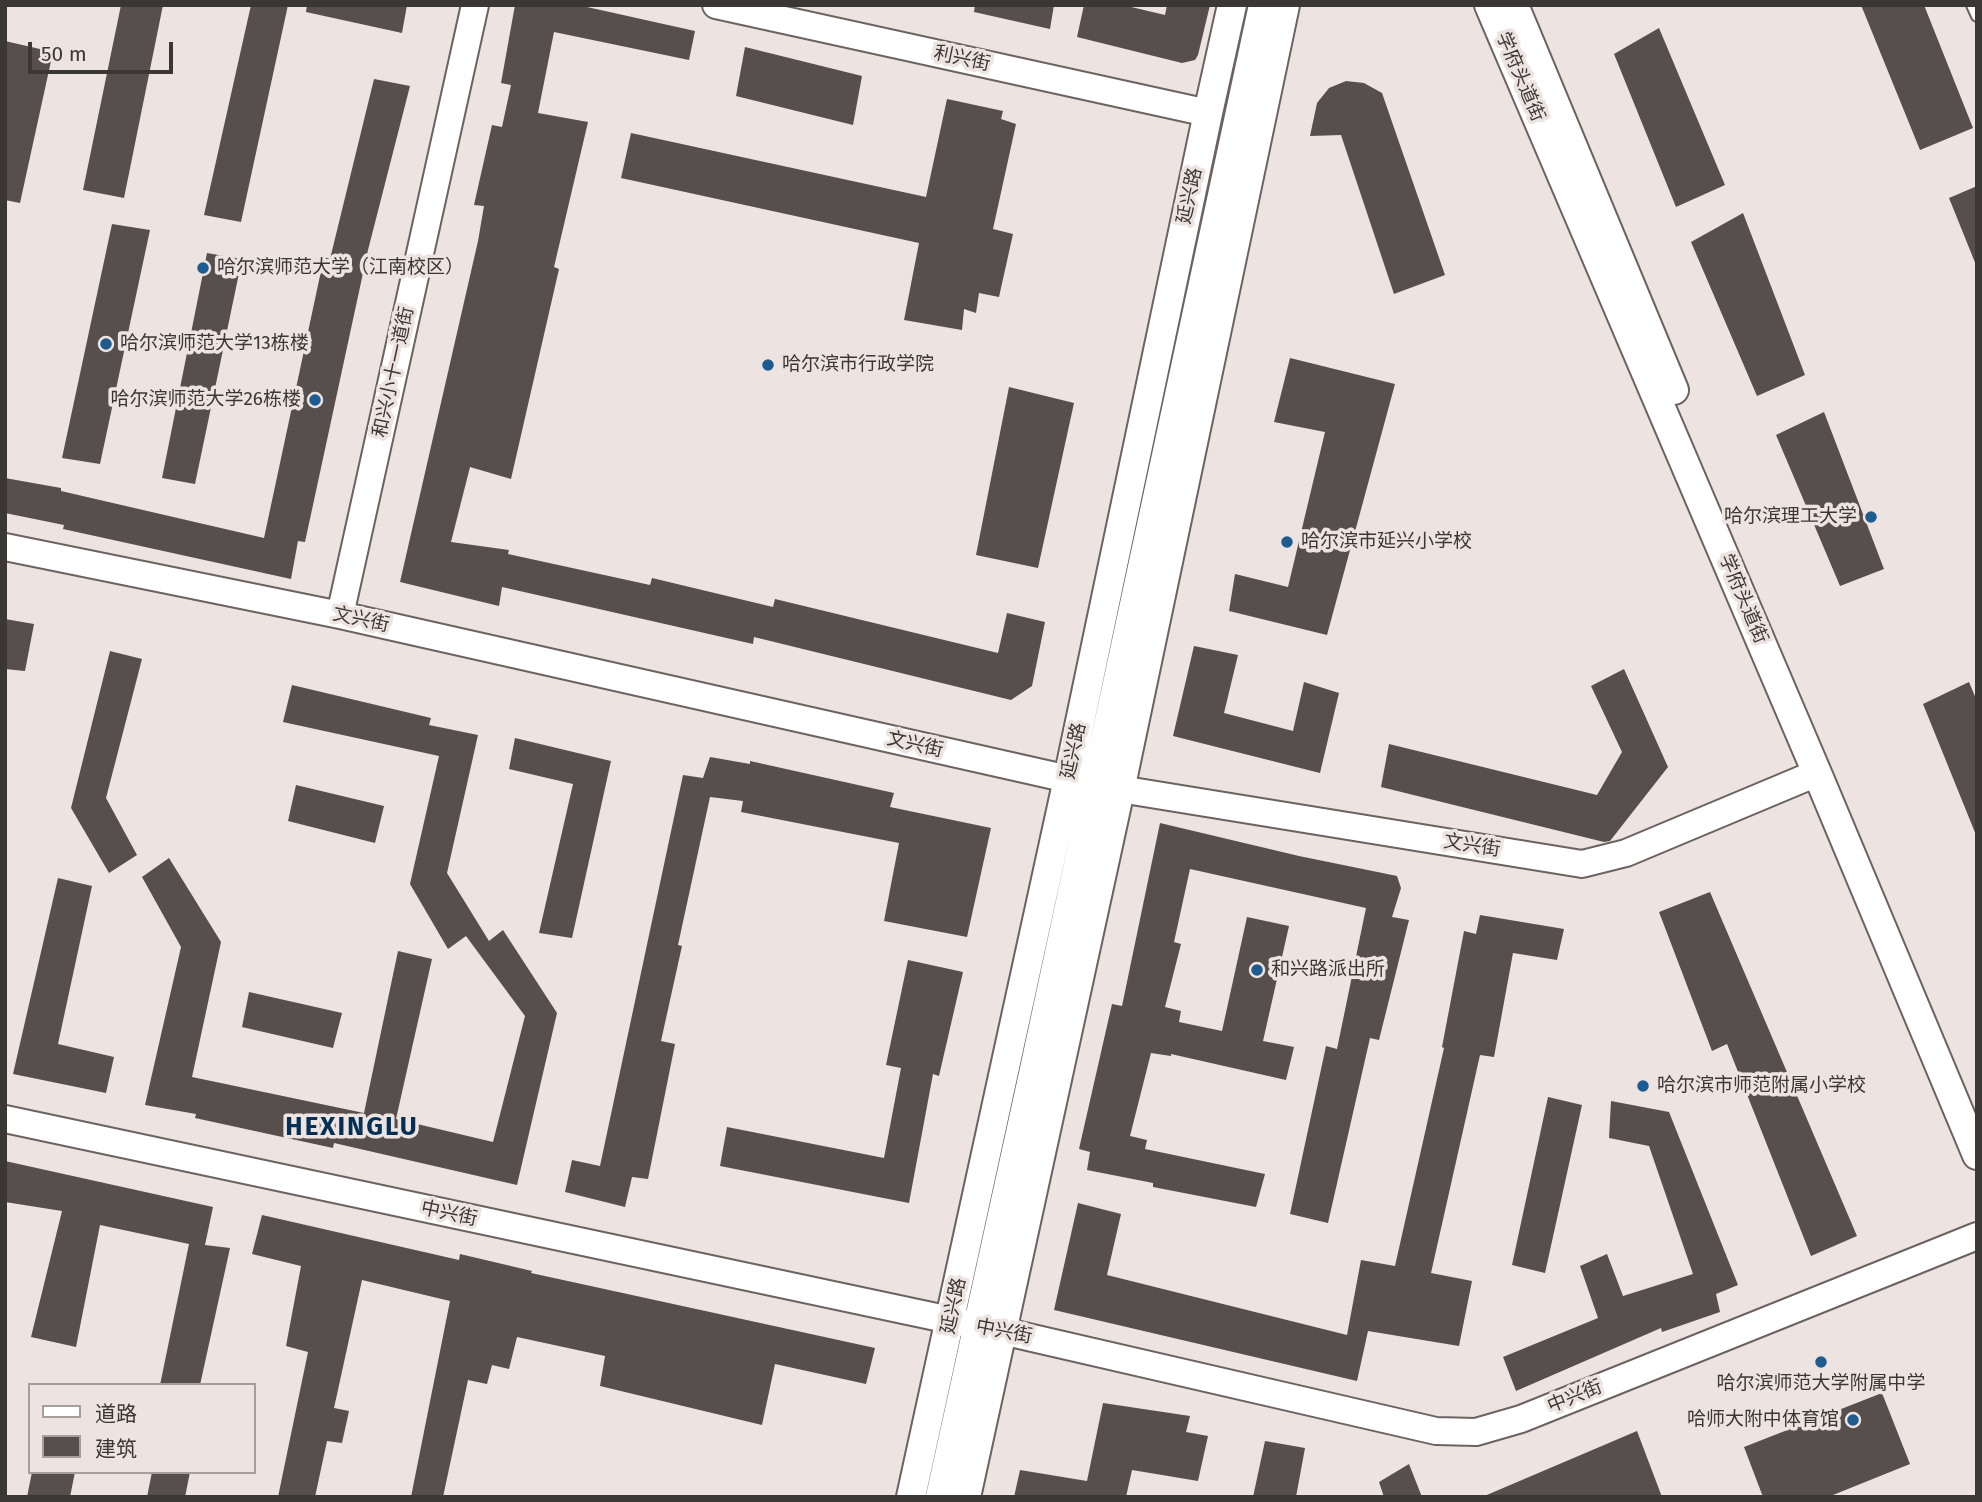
<!DOCTYPE html>
<html>
<head>
<meta charset="utf-8">
<style>
	body { margin:0 }
	#map { position:relative; width:1982px; height:1502px; overflow:hidden; background:#ede3e0; font-family:"Fira Sans","Noto Sans SC",sans-serif }
	canvas { display:block }
	.frame { position:absolute; inset:0; border:7px solid #3b3735; pointer-events:none }
	.legend { position:absolute; left:28px; top:1383px; width:228px; height:91px; box-sizing:border-box; background:#ede3e0; border:2px solid #a69e9c; margin:0; padding:9px 12px; list-style:none; font-size:21px; color:#3b3735 }
	.legend li { display:flex; align-items:center; gap:14px; height:35px }
	.legend b { width:35px; border:2px solid #a69e9c }
	.scale { position:absolute; left:28px; top:42px; width:145px; height:32px; box-sizing:border-box; border:4px solid #3b3735; border-top:0; padding-left:9px; font-size:21px; line-height:24px; white-space:nowrap; color:#3b3735; -webkit-text-stroke:5px #ede3e0; paint-order:stroke }
</style>
</head>
<body>
<div id="map">
<canvas width="1982" height="1502"></canvas>
<div class="frame"></div>
<ul class="legend">
<li><b style="height:9px;background:#fff"></b>道路</li>
<li><b style="height:19px;background:#574f4d"></b>建筑</li>
</ul>
<div class="scale">50 m</div>
</div>
<script>
const ctx = document.querySelector('canvas').getContext('2d');
ctx.lineJoin = 'round';
function fill(path, color) {
  ctx.fillStyle = color;
  ctx.fill(path, 'evenodd');
}
function toPath(rows) {
  const path = new Path2D();
  for (const r of rows) {
    path.moveTo(r[0], r[1]);
    for (let i = 2; i < r.length; i += 2) path.lineTo(r[i], r[i + 1]);
  }
  return path;
}
function stroke(path, color, width, dash) {
  ctx.strokeStyle = color;
  ctx.lineWidth = width;
  ctx.lineCap = dash ? 'butt' : 'round';
  ctx.setLineDash(dash || []);
  ctx.stroke(path);
}
function write(font, color, halo, rows, align = 'center') {
  ctx.font = font + ' "Fira Sans","Noto Sans SC",sans-serif';
  ctx.lineWidth = 7;
  ctx.setLineDash([]);
  ctx.textBaseline = 'middle';
  ctx.strokeStyle = halo;
  ctx.fillStyle = color;
  for (const [text, x, y, turn = 0] of rows) {
    ctx.save();
    ctx.translate(x, y);
    ctx.rotate((+turn || 0) * Math.PI / 180);
    ctx.textAlign = isNaN(turn) ? turn : align;
    if (halo) ctx.strokeText(text, 0, 0);
    ctx.fillText(text, 0, 0);
    ctx.restore();
  }
}
const building = toPath([
	[121,5,163,5,124,198,83,190],
	[251,5,288,5,241,222,204,215],
	[307,5,407,5,402,33,306,12],
	[515,5,578,5,695,31,689,60,554,32,538,113,588,122,554,267,559,269,511,479,470,467,451,542,509,550,508,554,650,585,652,578,773,607,775,599,998,653,1007,613,1045,622,1032,686,1011,700,754,637,753,644,502,587,499,606,400,582,478,241,484,206,474,205,492,125,502,127,511,85,501,83],
	[975,5,1054,5,1050,29,974,12],
	[1084,5,1123,5,1165,15,1167,5,1210,5,1198,55,1195,60,1182,63,1077,37],
	[1861,5,1924,5,1973,128,1920,150],
	[1659,28,1725,185,1676,207,1614,54],
	[5,41,53,52,20,203,5,200],
	[745,47,862,76,853,125,736,96],
	[374,79,410,86,368,250,305,542,298,541,291,579,63,529,64,525,5,513,5,478,61,488,61,491,264,538,324,257,330,259],
	[1346,81,1364,83,1382,93,1445,275,1394,294,1341,135,1310,136,1317,103,1329,88],
	[947,99,1003,111,1001,119,1016,124,993,229,1013,234,999,297,979,293,976,313,964,309,962,330,904,320,919,243,621,178,631,133,926,197],
	[1977,186,1977,265,1976,265,1949,198],
	[1743,213,1805,375,1757,396,1691,242],
	[112,224,150,230,100,464,62,458],
	[207,253,242,259,195,484,162,478],
	[1290,358,1395,384,1327,635,1229,611,1235,574,1288,587,1325,432,1274,422],
	[1009,387,1074,403,1038,568,976,555],
	[1824,412,1884,569,1840,586,1776,435],
	[5,619,34,624,25,671,5,669],
	[1194,646,1238,655,1224,713,1293,731,1304,682,1339,693,1320,773,1173,736],
	[110,651,142,659,106,798,137,855,109,873,71,808],
	[1624,669,1668,767,1610,841,1604,842,1381,787,1389,744,1597,795,1622,752,1591,686],
	[1969,682,1977,701,1976,835,1923,704],
	[292,685,431,718,429,725,478,735,447,873,489,941,503,930,557,1013,517,1185,334,1143,333,1148,195,1118,196,1114,145,1105,181,947,142,877,169,858,221,942,192,1077,364,1113,398,951,432,959,396,1119,493,1142,525,1016,466,936,448,949,410,884,439,756,283,722],
	[515,738,611,761,572,938,539,933,573,784,509,769],
	[710,757,750,764,750,761,894,793,890,807,991,828,967,937,884,921,899,843,741,812,743,801,710,797,678,945,682,946,661,1041,675,1044,648,1179,632,1177,625,1207,565,1192,572,1160,600,1166,683,775,703,778],
	[296,785,384,806,375,843,288,821],
	[1160,823,1299,856,1397,876,1401,888,1392,917,1409,920,1379,1040,1370,1038,1328,1223,1290,1214,1326,1046,1337,1049,1366,908,1190,869,1174,942,1181,944,1165,1007,1181,1011,1179,1022,1222,1031,1247,917,1289,926,1263,1041,1294,1047,1286,1080,1171,1054,1171,1056,1151,1053,1130,1136,1147,1140,1145,1149,1265,1174,1256,1207,1153,1187,1153,1183,1087,1170,1090,1152,1079,1149,1112,1004,1122,1006],
	[58,878,92,886,58,1044,114,1057,106,1093,13,1074],
	[1710,892,1857,1236,1811,1256,1727,1044,1712,1051,1659,912],
	[1480,915,1564,929,1557,960,1513,953,1494,1057,1480,1055,1431,1273,1472,1281,1459,1346,1368,1331,1357,1381,1054,1310,1078,1203,1121,1214,1107,1275,1347,1335,1361,1260,1395,1266,1444,1048,1442,1047,1464,931,1476,934],
	[908,960,963,972,939,1076,933,1074,909,1203,720,1166,727,1127,884,1158,901,1068,886,1065],
	[249,992,342,1013,333,1048,242,1027],
	[1548,1097,1582,1105,1545,1273,1512,1265],
	[1611,1101,1669,1112,1738,1285,1716,1294,1720,1312,1662,1332,1661,1328,1516,1391,1503,1357,1598,1318,1580,1266,1607,1254,1623,1296,1693,1274,1649,1146,1609,1138],
	[5,1161,213,1207,205,1245,230,1248,200,1385,160,1385,189,1244,100,1225,76,1347,31,1337,62,1211,5,1202],
	[262,1215,459,1260,460,1254,532,1271,531,1273,875,1348,866,1384,775,1364,762,1425,600,1386,605,1356,517,1337,509,1369,492,1365,487,1384,468,1380,443,1497,411,1497,450,1301,362,1280,334,1408,349,1411,342,1443,327,1441,315,1497,278,1497,308,1352,286,1346,301,1266,252,1254],
	[1882,1393,1910,1464,1828,1497,1763,1497,1744,1447],
	[1103,1403,1190,1416,1186,1432,1208,1436,1198,1481,1132,1470,1126,1497,1014,1497,1020,1470,1087,1481],
	[1637,1431,1662,1497,1482,1497],
	[1265,1441,1305,1448,1296,1497,1253,1497],
	[1409,1464,1422,1497,1384,1497,1379,1482],
	[32,1472,75,1472,70,1497,27,1497],
	[152,1472,190,1472,185,1497,147,1497]
]);
const service = toPath([
	[1972,5,1977,16]
]);
const tertiary = toPath([
	[716,5,1208,113],
	[5,547,340,615,1095,785,1582,864,1626,853,1817,773],
	[340,615,475,5],
	[5,1119,1002,1331,1436,1431,1476,1432,1521,1419,1977,1236]
]);
const secondary = toPath([
	[1489,5,1817,773,1977,1155],
	[1514,5,1674,390],
	[911,1497,1068,779,1208,113,1232,5],
	[940,1497,1033,1074,1263,5],
	[966,1497,1120,790,1285,5]
]);
const markers = [
	[203,268,7,"#1d5b91"],
	[106,344,7,"#1d5b91"],
	[768,365,7,"#1d5b91"],
	[315,400,7,"#1d5b91"],
	[1871,517,7,"#1d5b91"],
	[1287,542,7,"#1d5b91"],
	[1257,970,7,"#1d5b91"],
	[1643,1086,7,"#1d5b91"],
	[1821,1362,7,"#1d5b91"],
	[1853,1420,7,"#1d5b91"]
];
const streetNames = [
	["利兴街",962,59,12],
	["学府头道街",1520,77,67],
	["延兴路",1190,196,-78],
	["和兴小十一道街",394,372,-78],
	["学府头道街",1743,599,67],
	["文兴街",361,620,12],
	["文兴街",915,745,13],
	["延兴路",1074,751,-78],
	["文兴街",1472,846,9],
	["中兴街",449,1214,12],
	["延兴路",954,1306,-78],
	["中兴街",1004,1332,11],
	["中兴街",1575,1397,-22]
];
const poiNames = [
	["哈尔滨师范大学（江南校区）",217,268],
	["哈尔滨师范大学13栋楼",120,344],
	["哈尔滨市行政学院",782,365],
	["哈尔滨师范大学26栋楼",301,400,"right"],
	["哈尔滨理工大学",1857,517,"right"],
	["哈尔滨市延兴小学校",1301,542],
	["和兴路派出所",1271,970],
	["哈尔滨市师范附属小学校",1657,1086],
	["哈尔滨师范大学附属中学",1821,1384,"center"],
	["哈师大附中体育馆",1839,1420,"right"]
];
const districtNames = [
	["HEXINGLU",352,1128]
];
fill(building, '#574f4d');
stroke(service, '#6c6360', 14);
stroke(tertiary, '#6c6360', 30);
stroke(secondary, '#6c6360', 32);
stroke(service, '#fff', 10);
stroke(tertiary, '#fff', 26);
stroke(secondary, '#fff', 28);
for (const [x, y, r, color] of markers) {
  const dot = new Path2D();
  dot.arc(x, y, r, 0, 2 * Math.PI);
  ctx.fillStyle = color;
  ctx.fill(dot);
  stroke(dot, '#ede3e0', 2.5);
}
write('19px', '#3b3735', '#ede3e0', streetNames);
write('19px', '#3b3735', '#ede3e0', poiNames, 'left');
ctx.letterSpacing = '2px';
write('bold 26px', '#043055', '#ede3e0', districtNames);
ctx.letterSpacing = '0px';
</script>
</body>
</html>
